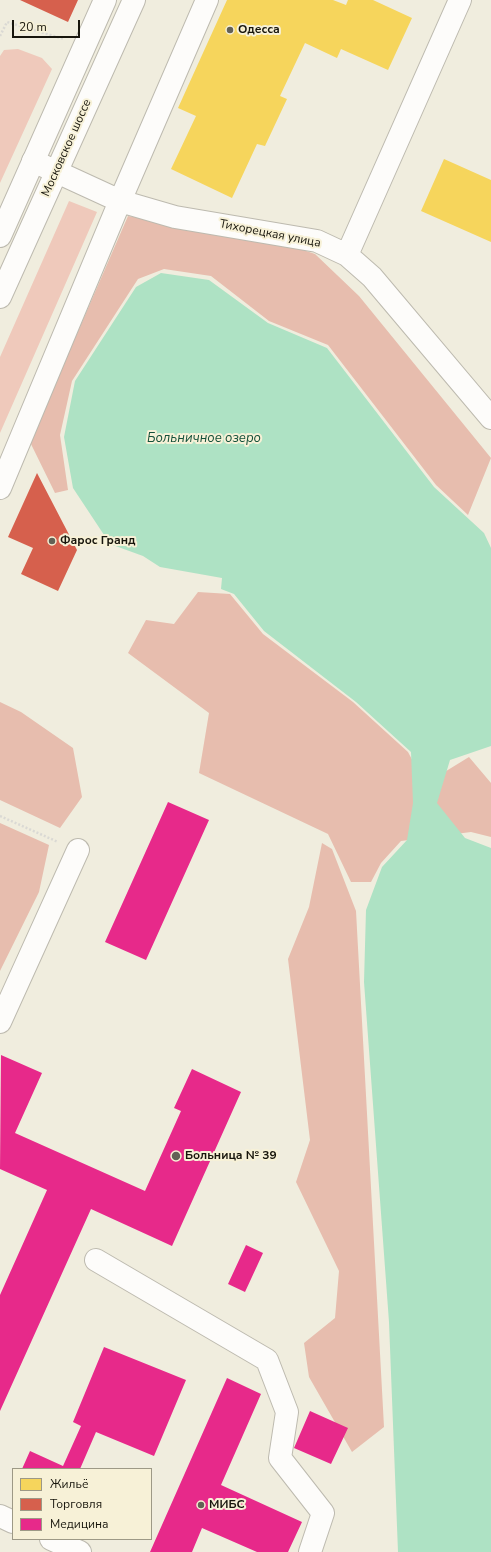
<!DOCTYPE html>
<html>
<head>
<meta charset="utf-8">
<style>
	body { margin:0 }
	#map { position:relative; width:491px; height:1552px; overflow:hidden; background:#f0edde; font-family:"Nunito Sans",sans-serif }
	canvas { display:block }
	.legend { position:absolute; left:12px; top:1468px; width:140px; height:72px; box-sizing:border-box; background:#f7f1d7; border:1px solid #9d9986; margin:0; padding:5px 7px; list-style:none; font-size:12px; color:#17150c }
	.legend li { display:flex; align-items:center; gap:8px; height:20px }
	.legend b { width:20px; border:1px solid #9d9986 }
	.scale { position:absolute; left:12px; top:20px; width:68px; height:18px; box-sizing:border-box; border:2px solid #17150c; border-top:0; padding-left:5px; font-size:12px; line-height:14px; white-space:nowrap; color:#17150c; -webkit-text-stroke:3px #f7f1d7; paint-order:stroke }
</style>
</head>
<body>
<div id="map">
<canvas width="491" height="1552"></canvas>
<ul class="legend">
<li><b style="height:11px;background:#f6d55c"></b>Жильё</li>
<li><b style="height:11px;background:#d6604d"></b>Торговля</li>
<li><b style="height:11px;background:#e7298a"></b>Медицина</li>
</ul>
<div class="scale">20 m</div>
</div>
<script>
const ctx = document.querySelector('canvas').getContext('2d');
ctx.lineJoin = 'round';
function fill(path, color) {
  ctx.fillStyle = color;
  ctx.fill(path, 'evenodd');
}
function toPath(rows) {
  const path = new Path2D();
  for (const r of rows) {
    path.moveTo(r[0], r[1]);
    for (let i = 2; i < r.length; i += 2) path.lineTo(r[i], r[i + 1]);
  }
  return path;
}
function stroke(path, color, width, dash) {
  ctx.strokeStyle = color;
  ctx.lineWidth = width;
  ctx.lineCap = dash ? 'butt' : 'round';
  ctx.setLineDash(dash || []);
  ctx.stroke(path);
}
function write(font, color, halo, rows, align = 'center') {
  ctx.font = font + ' "Nunito Sans",sans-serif';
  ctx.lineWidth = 4;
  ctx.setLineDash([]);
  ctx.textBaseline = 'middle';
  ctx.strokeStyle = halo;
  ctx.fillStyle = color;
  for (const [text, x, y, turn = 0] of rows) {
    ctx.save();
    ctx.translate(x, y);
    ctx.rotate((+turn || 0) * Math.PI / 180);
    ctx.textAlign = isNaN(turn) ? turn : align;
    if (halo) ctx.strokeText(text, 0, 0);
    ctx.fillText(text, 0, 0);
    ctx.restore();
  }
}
const green = toPath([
	[18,49,42,58,52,69,0,183,0,56,4,50],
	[69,201,97,212,0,433,0,357]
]);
const forest = toPath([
	[128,216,271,239,315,254,359,296,491,458,468,515,436,485,328,345,269,321,211,276,164,269,138,279,72,381,60,435,68,490,55,493,30,442],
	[198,592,230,594,263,634,353,702,408,752,425,784,469,757,491,783,491,837,471,832,401,841,381,863,371,882,351,882,328,834,199,773,209,713,128,653,146,620,174,624],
	[0,702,21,712,73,748,82,797,60,828,0,800],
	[0,823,49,845,39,892,0,971],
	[322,843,332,849,356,911,384,1427,352,1452,309,1377,304,1343,335,1318,339,1271,296,1182,310,1140,288,959,309,907]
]);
const water = toPath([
	[161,273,209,280,268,323,327,348,434,487,484,533,491,548,491,746,450,760,437,803,465,838,491,848,491,1552,398,1552,389,1322,364,982,366,910,382,867,407,840,413,803,411,752,356,702,264,631,234,594,221,589,222,578,160,567,143,556,110,544,73,488,64,437,75,381,136,287]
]);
const homes = toPath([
	[227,0,333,0,346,5,348,0,373,0,412,18,388,70,341,49,337,58,305,43,280,96,287,99,265,146,257,144,232,198,171,169,196,116,178,108],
	[444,159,491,180,491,242,421,211]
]);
const shops = toPath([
	[20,0,78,0,68,22],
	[37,473,77,550,58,591,21,574,33,548,8,537]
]);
const health = toPath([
	[168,802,209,820,146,960,105,942],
	[1,1055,42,1073,15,1133,145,1191,181,1111,174,1108,192,1069,241,1092,172,1246,91,1209,0,1411,0,1295,47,1190,0,1169],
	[246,1245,263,1253,245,1292,228,1284],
	[104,1347,186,1380,154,1456,96,1432,80,1469,22,1469,30,1451,63,1466,81,1426,73,1422],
	[227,1378,261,1394,221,1485,302,1522,288,1552,257,1552,202,1528,192,1552,150,1552],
	[310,1411,348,1428,331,1464,294,1448]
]);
const path = toPath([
	[0,36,7,22,64,39],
	[0,816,58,842]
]);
const minor = toPath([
	[33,161,120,201,175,217,317,241,347,255,372,277,491,418],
	[347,255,460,0],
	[0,488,120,201,207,0],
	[0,1022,78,850],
	[96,1260,267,1360,287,1412,280,1458,323,1513,310,1552],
	[0,1516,13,1522],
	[51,1539,80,1552]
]);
const major = toPath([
	[0,236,105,0],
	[0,297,134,0]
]);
const markers = [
	[230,30,4,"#636156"],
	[52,541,4,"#636156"],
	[176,1156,5,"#636156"],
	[201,1505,4,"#636156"]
];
const poiNames = [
	["Одесса",238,30],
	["Фарос Гранд",60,541],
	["Больница № 39",185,1156],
	["МИБС",209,1505]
];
const streetNames = [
	["Московское шоссе",67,148,-66],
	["Тихорецкая улица",270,234,11]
];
const waterNames = [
	["Больничное озеро",204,439]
];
fill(green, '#efc9bb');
fill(forest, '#e7bdae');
fill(water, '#aee2c4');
fill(homes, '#f6d55c');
fill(shops, '#d6604d');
fill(health, '#e7298a');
stroke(minor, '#bdbaaf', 24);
stroke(major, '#bdbaaf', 24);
stroke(path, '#dad9d4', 2.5, [2, 2]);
stroke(minor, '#fdfcfa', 22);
stroke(major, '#fdfcfa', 22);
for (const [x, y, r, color] of markers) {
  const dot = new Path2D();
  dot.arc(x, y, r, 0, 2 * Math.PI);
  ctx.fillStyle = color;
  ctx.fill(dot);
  stroke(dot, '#f7f1d7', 1.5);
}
write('bold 12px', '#17150c', '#f7f1d7', poiNames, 'left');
write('12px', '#17150c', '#f7f1d7', streetNames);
write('italic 13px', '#145039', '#f7f1d7', waterNames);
</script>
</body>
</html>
